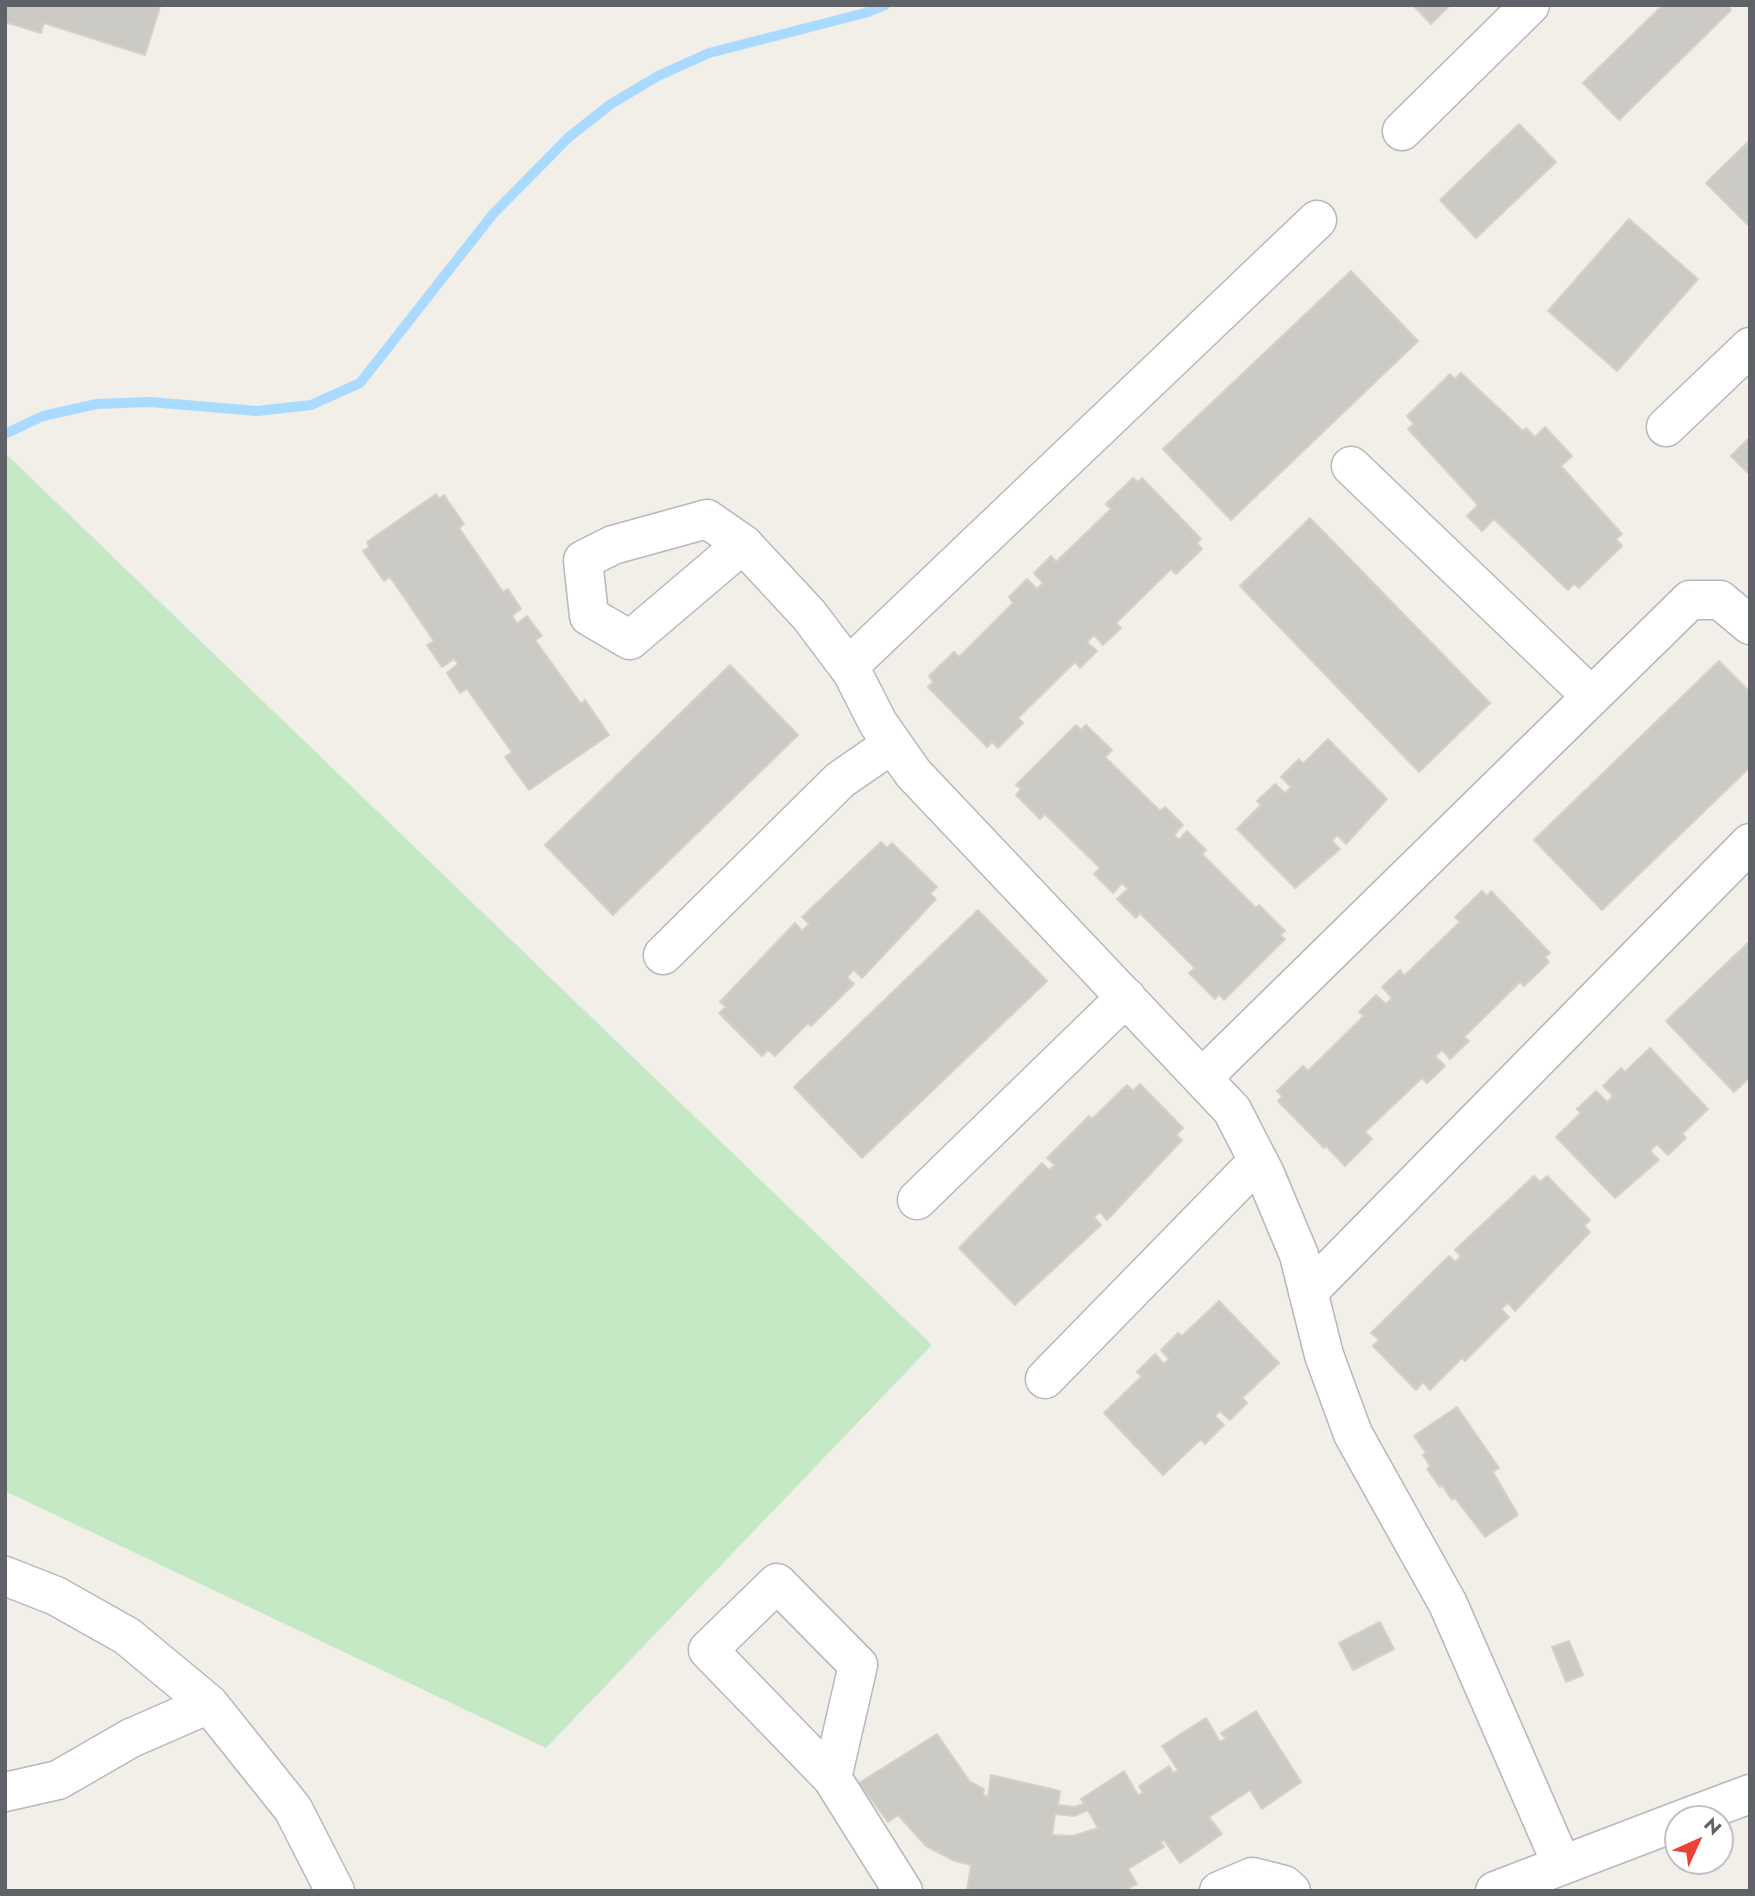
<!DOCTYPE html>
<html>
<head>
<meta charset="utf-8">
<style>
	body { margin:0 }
	#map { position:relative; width:1755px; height:1896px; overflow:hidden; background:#f1efe8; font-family:Jost,sans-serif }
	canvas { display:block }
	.frame { position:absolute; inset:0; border:7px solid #5f6368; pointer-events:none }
	.north { position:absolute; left:1664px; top:1805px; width:70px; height:70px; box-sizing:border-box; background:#fff; border:2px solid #bfc1c3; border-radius:50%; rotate:45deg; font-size:19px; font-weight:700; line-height:28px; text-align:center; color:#5f6368 }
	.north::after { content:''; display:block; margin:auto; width:24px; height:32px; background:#ea4335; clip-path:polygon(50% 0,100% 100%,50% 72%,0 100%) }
</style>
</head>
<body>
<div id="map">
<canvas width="1755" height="1896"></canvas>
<div class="frame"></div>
<div class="north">N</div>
</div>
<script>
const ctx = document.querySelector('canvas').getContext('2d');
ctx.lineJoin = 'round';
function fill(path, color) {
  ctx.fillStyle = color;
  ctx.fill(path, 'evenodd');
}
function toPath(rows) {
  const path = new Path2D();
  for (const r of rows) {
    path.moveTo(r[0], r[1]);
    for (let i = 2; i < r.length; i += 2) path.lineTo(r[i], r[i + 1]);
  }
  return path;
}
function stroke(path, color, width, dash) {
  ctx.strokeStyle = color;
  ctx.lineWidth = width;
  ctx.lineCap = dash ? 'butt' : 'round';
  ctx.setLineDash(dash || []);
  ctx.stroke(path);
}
const green = toPath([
	[5,453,932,1345,546,1748,5,1491]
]);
const stream = toPath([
	[5,434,43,416,97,404,150,402,257,411,311,405,360,383,493,214,569,137,611,104,658,76,709,53,865,13,885,5]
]);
const building = toPath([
	[5,5,156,5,160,7,145,55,44,23,41,33,5,22,5,5],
	[1413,5,1450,5,1431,24,1413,5],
	[1663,5,1727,5,1731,10,1619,120,1583,83,1663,5],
	[1519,124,1556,162,1476,238,1440,200,1519,124],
	[1750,140,1750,227,1706,183,1750,140],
	[1629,219,1698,279,1617,371,1548,311,1629,219],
	[1351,271,1418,341,1231,520,1163,449,1351,271],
	[1461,373,1523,431,1526,428,1535,437,1545,427,1572,456,1561,466,1622,534,1616,539,1622,546,1579,588,1574,584,1568,590,1494,519,1482,531,1467,516,1478,505,1408,429,1414,424,1407,416,1450,374,1455,379,1461,373],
	[1750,437,1750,475,1731,456,1750,437],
	[1133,478,1138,482,1142,478,1201,539,1197,543,1202,549,1176,574,1171,569,1116,623,1121,628,1103,645,1094,635,1087,642,1097,651,1080,668,1075,662,1018,718,1023,723,998,748,992,742,987,747,928,687,933,682,929,676,954,652,959,657,1013,603,1009,597,1027,579,1037,589,1043,583,1034,573,1051,556,1056,562,1111,509,1106,504,1133,478],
	[436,494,439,499,444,495,464,524,459,528,475,551,503,592,508,589,521,609,512,616,517,624,527,616,542,636,535,640,581,704,585,700,609,735,529,790,505,757,512,752,467,689,460,693,447,673,458,664,454,659,442,667,427,645,434,641,390,577,384,581,363,551,369,547,367,542,436,494],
	[1310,518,1490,703,1419,772,1240,586,1310,518],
	[1719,661,1750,692,1750,767,1602,910,1534,840,1719,661],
	[730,665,798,735,613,915,545,845,730,665],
	[1076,725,1081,730,1086,725,1112,750,1105,757,1160,811,1165,807,1183,825,1174,835,1179,840,1187,831,1206,850,1202,854,1256,908,1259,905,1285,931,1280,935,1285,939,1224,1000,1219,994,1215,999,1189,973,1195,968,1140,913,1136,918,1117,899,1128,889,1122,883,1113,893,1094,874,1100,868,1045,814,1040,819,1016,795,1021,789,1016,785,1076,725],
	[1328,739,1387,799,1346,844,1337,835,1332,841,1340,849,1295,888,1237,829,1261,805,1257,801,1275,784,1285,793,1291,787,1281,777,1299,759,1303,764,1328,739],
	[881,842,887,848,892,843,937,887,930,894,936,899,862,978,854,970,847,977,854,984,811,1026,808,1023,775,1056,768,1050,762,1056,719,1013,726,1007,720,1002,795,923,802,931,809,924,802,917,881,842],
	[1482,891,1487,896,1491,891,1550,953,1545,957,1549,962,1524,986,1520,982,1464,1037,1469,1041,1450,1059,1442,1050,1435,1056,1445,1066,1427,1083,1422,1078,1365,1132,1372,1139,1345,1166,1326,1146,1324,1148,1278,1101,1282,1096,1277,1091,1303,1066,1308,1071,1364,1016,1359,1012,1376,995,1386,1004,1392,998,1382,987,1400,970,1404,976,1460,922,1455,917,1482,891],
	[978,910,1047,981,862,1158,794,1087,978,910],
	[1750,941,1750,1077,1734,1092,1666,1021,1750,941],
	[1650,1048,1708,1109,1682,1134,1686,1138,1668,1155,1657,1144,1650,1151,1659,1160,1615,1198,1556,1137,1581,1113,1577,1109,1596,1091,1607,1102,1613,1096,1603,1086,1621,1068,1625,1072,1650,1048],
	[1140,1084,1183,1128,1176,1135,1182,1140,1107,1220,1100,1212,1094,1217,1101,1225,1015,1305,959,1248,1042,1163,1049,1170,1055,1165,1047,1158,1089,1116,1092,1119,1127,1085,1133,1091,1140,1084],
	[1534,1176,1540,1182,1547,1176,1551,1180,1590,1220,1584,1226,1590,1232,1515,1311,1508,1303,1501,1309,1509,1317,1465,1361,1462,1358,1430,1390,1423,1382,1416,1390,1373,1346,1379,1340,1371,1333,1449,1256,1455,1262,1461,1256,1455,1250,1534,1176],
	[1219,1301,1279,1363,1242,1398,1247,1403,1230,1420,1220,1411,1215,1416,1224,1425,1205,1444,1201,1439,1163,1475,1104,1413,1142,1376,1137,1372,1155,1354,1164,1364,1169,1359,1161,1350,1178,1333,1182,1336,1219,1301],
	[1457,1407,1499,1468,1493,1472,1518,1515,1485,1537,1455,1498,1452,1500,1442,1485,1440,1487,1427,1469,1430,1466,1423,1455,1426,1453,1414,1436,1457,1407],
	[1380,1622,1394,1649,1353,1670,1339,1643,1380,1622],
	[1569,1641,1583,1675,1566,1682,1552,1647,1569,1641],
	[1256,1711,1301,1782,1262,1809,1250,1790,1209,1817,1222,1834,1180,1863,1164,1840,1161,1842,1164,1847,1128,1869,1137,1884,1122,1891,967,1891,971,1865,955,1861,926,1846,898,1815,888,1822,859,1783,937,1734,970,1782,984,1789,983,1795,988,1797,991,1775,1060,1791,1058,1805,1075,1807,1084,1804,1081,1799,1124,1771,1138,1795,1143,1793,1139,1786,1169,1766,1173,1773,1178,1770,1162,1746,1206,1718,1220,1742,1226,1739,1221,1733,1256,1711],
	[1088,1810,1098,1828,1073,1836,1052,1835,1055,1814,1074,1816,1088,1810]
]);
const minor = toPath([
	[1402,131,1530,5],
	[1666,427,1750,347],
	[1351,466,1591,696],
	[743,544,630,640,589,616,583,560,613,545,707,519,743,544,809,615,852,672,878,723,913,773,1232,1110,1265,1174,1299,1255,1324,1355,1353,1434,1448,1604,1562,1865],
	[848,667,1317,220],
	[663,955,840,780,892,744],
	[1202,1078,1690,600,1720,600,1750,625],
	[917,1200,1126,997],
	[1308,1292,1750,843],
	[1045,1379,1258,1161],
	[5,1576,56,1596,127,1636,209,1704,293,1809,335,1891],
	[832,1778,858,1665,777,1583,708,1650,832,1778,903,1891],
	[5,1792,58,1780,131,1738,209,1704],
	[1683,1819,1750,1794],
	[1219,1891,1252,1877,1284,1885,1291,1891],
	[1495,1891,1678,1821]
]);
fill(green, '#c5e8c5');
stroke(stream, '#aadaff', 10);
fill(building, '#cccac5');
stroke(building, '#d6d1c6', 2);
stroke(minor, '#b5b8bc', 41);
stroke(minor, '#fff', 38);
</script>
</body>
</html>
